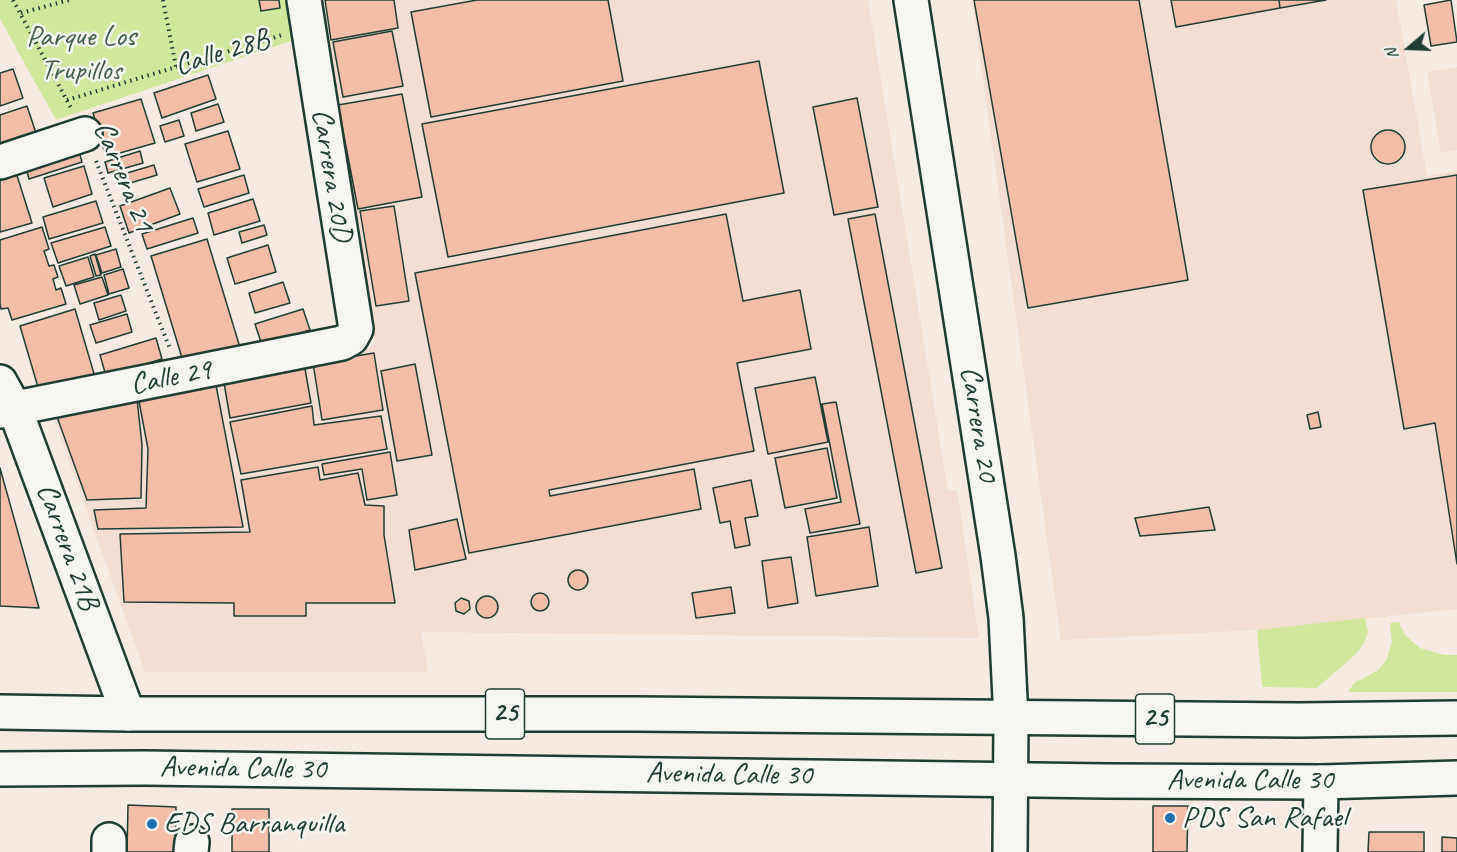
<!DOCTYPE html>
<html>
<head>
<meta charset="utf-8">
<style>
	body { margin:0 }
	#map { position:relative; width:1457px; height:852px; overflow:hidden; background:#f5ebe3; font-family:Caveat,sans-serif }
	canvas { display:block }
	.north { position:absolute; left:1379px; top:18px; width:60px; height:60px; -webkit-text-stroke:4px #f6f6f2; paint-order:stroke; rotate:251deg; font-size:16px; font-weight:700; line-height:24px; text-align:center; color:#1f3d34 }
	.north::after { content:''; display:block; margin:auto; width:21px; height:27px; background:#1f3d34; clip-path:polygon(50% 0,100% 100%,50% 72%,0 100%) }
</style>
</head>
<body>
<div id="map">
<canvas width="1457" height="852"></canvas>
<div class="north">N</div>
</div>
<script>
const ctx = document.querySelector('canvas').getContext('2d');
ctx.lineJoin = 'round';
function fill(path, color) {
  ctx.fillStyle = color;
  ctx.fill(path, 'evenodd');
}
function toPath(rows) {
  const path = new Path2D();
  for (const r of rows) {
    if (r.length === 3) {
      path.moveTo(r[0] + r[2], r[1]);
      path.arc(r[0], r[1], r[2], 0, 2 * Math.PI);
      continue;
    }
    path.moveTo(r[0], r[1]);
    for (let i = 2; i < r.length; i += 2) path.lineTo(r[i], r[i + 1]);
  }
  return path;
}
function stroke(path, color, width, dash) {
  ctx.strokeStyle = color;
  ctx.lineWidth = width;
  ctx.lineCap = dash ? 'butt' : 'round';
  ctx.setLineDash(dash || []);
  ctx.stroke(path);
}
function write(font, color, halo, rows, align = 'center') {
  ctx.font = font + ' Caveat,sans-serif';
  ctx.lineWidth = 5;
  ctx.setLineDash([]);
  ctx.textBaseline = 'middle';
  ctx.strokeStyle = halo;
  ctx.fillStyle = color;
  for (const [text, x, y, turn = 0] of rows) {
    ctx.save();
    ctx.translate(x, y);
    ctx.rotate((+turn || 0) * Math.PI / 180);
    ctx.textAlign = isNaN(turn) ? turn : align;
    if (halo) ctx.strokeText(text, 0, 0);
    ctx.fillText(text, 0, 0);
    ctx.restore();
  }
}
const built = toPath([
	[319,0,868,0,948,491,957,490,979,638,421,632,428,672,145,672,51,411,375,345],
	[972,0,1396,0,1427,176,1457,171,1457,609,1257,630,1061,640],
	[1457,67,1457,150,1441,153,1427,72]
]);
const green = toPath([
	[0,0,287,0,294,40,56,120,0,19],
	[1365,618,1368,632,1364,643,1357,653,1317,688,1262,687,1257,630],
	[1399,622,1405,635,1420,648,1444,655,1457,655,1457,692,1348,692,1354,683,1377,671,1386,661,1392,642,1390,623]
]);
const building = toPath([
	[259,0,279,0,280,8,261,11,259,0],
	[325,0,394,0,398,28,331,40,325,0],
	[477,0,608,0,623,81,431,117,411,12,477,0],
	[974,0,1139,0,1188,280,1028,308,974,0],
	[1171,0,1279,0,1280,8,1176,27,1171,0],
	[1279,0,1326,0,1280,8,1279,0],
	[1451,0,1457,42,1431,46,1424,5,1451,0],
	[392,31,403,86,343,97,333,42,392,31],
	[759,61,784,193,448,257,422,124,759,61],
	[13,69,23,98,0,106,0,73,13,69],
	[208,75,216,99,162,118,154,93,208,75],
	[402,94,422,197,358,209,338,105,402,94],
	[857,98,878,207,834,215,813,107,857,98],
	[141,99,155,143,106,157,93,113,141,99],
	[218,104,224,122,196,131,191,113,218,104],
	[27,106,40,145,0,159,0,115,27,106],
	[179,120,184,136,165,142,160,126,179,120],
	[1388,147,17],
	[228,131,240,169,197,182,185,144,228,131],
	[76,141,82,162,29,179,23,157,76,141],
	[140,151,143,163,108,173,105,162,140,151],
	[154,165,157,175,120,186,117,176,154,165],
	[14,166,32,223,0,232,0,171,14,166],
	[84,166,92,194,53,207,44,178,84,166],
	[244,175,249,193,204,207,198,189,244,175],
	[1457,175,1457,564,1435,423,1404,429,1363,190,1457,175],
	[170,188,180,214,129,233,120,206,170,188],
	[253,199,260,221,214,235,208,213,253,199],
	[96,201,103,223,49,239,43,217,96,201],
	[394,206,409,301,376,306,360,211,394,206],
	[726,214,743,301,800,290,811,349,737,363,754,451,549,490,550,496,694,469,701,509,469,553,415,273,726,214],
	[875,214,942,568,916,573,848,219,875,214],
	[193,218,198,233,147,249,142,234,193,218],
	[264,225,267,235,242,243,239,232,264,225],
	[42,227,49,249,44,251,49,266,54,265,58,277,53,279,56,290,61,288,66,304,12,320,8,308,1,309,0,304,0,240,42,227],
	[105,227,111,246,58,263,51,243,105,227],
	[207,239,242,354,186,371,151,256,207,239],
	[268,245,276,272,235,284,227,258,268,245],
	[116,249,121,267,102,273,96,255,116,249],
	[95,254,101,275,96,276,90,256,95,254],
	[88,257,94,277,66,286,59,266,88,257],
	[123,269,129,288,109,294,104,275,123,269],
	[102,277,108,295,80,304,74,285,102,277],
	[283,282,290,303,255,313,249,293,283,282],
	[121,295,126,311,99,320,94,303,121,295],
	[75,309,95,377,40,394,20,326,75,309],
	[303,309,310,330,262,345,255,324,303,309],
	[127,314,132,332,96,343,90,325,127,314],
	[156,338,162,359,106,376,100,355,156,338],
	[374,353,383,410,322,420,313,363,374,353],
	[304,363,311,403,230,418,223,377,304,363],
	[415,364,432,455,397,461,381,371,415,364],
	[815,377,828,442,768,454,755,388,815,377],
	[215,380,243,527,98,529,94,510,146,508,148,449,138,396,215,380],
	[137,399,142,445,141,498,87,500,56,414,137,399],
	[836,402,860,524,810,533,805,509,841,502,822,404,836,402],
	[312,406,314,425,381,416,387,449,241,474,230,422,312,406],
	[1318,412,1321,427,1310,429,1307,415,1318,412],
	[827,448,837,498,785,508,775,458,827,448],
	[390,452,397,495,367,500,362,469,324,475,322,464,390,452],
	[318,467,320,480,358,473,365,505,384,506,384,535,395,603,306,603,306,616,234,616,234,603,124,602,120,534,250,532,241,480,318,467],
	[0,468,39,608,0,606,0,468],
	[751,480,758,516,745,518,750,545,735,548,730,521,720,523,713,488,751,480],
	[1209,507,1215,530,1140,536,1135,518,1209,507],
	[457,519,466,559,415,570,409,530,457,519],
	[869,527,878,586,816,596,807,537,869,527],
	[791,557,798,603,768,608,762,561,791,557],
	[578,580,10],
	[731,587,735,613,696,618,692,593,731,587],
	[540,602,9],
	[487,607,11],
	[461,598,469,601,470,609,464,614,456,611,455,603,461,598],
	[128,805,176,807,175,852,127,852,128,805],
	[1153,806,1188,806,1187,852,1153,852,1153,806],
	[232,809,269,809,269,852,232,852,232,809],
	[1369,832,1424,832,1424,852,1368,852,1369,832],
	[1442,837,1457,838,1457,852,1442,852,1442,837]
]);
const path = toPath([
	[13,0,71,108],
	[163,0,176,67],
	[21,13,69,0],
	[67,100,282,35],
	[96,161,170,349]
]);
const minor = toPath([
	[911,0,998,556,1006,618,1011,719,1010,852],
	[0,162,85,134],
	[0,382,15,409,128,714],
	[0,411,342,343,351,338,356,329,304,0],
	[109,852,109,840],
	[191,852,192,842],
	[1320,852,1321,782]
]);
const highway = toPath([
	[0,712,128,714,637,714,1299,720,1457,718],
	[0,769,145,768,1107,781,1321,782,1457,778]
]);
const markers = [
	[1170,818,6,"#1f6fb2"],
	[152,824,6,"#1f6fb2"]
];
const shields = [
	[505,714,39],
	[1155,719,39]
];
const shieldNames = [
	["25",505,714],
	["25",1155,719]
];
const parkNames = [
	["Parque Los",81,37],
	["Trupillos",81,71]
];
const streetNames = [
	["Calle 28B",222,53,-17],
	["Carrera 20D",331,175,81],
	["Carrera 21",123,177,68],
	["Calle 29",171,378,-11],
	["Carrera 20",978,424,81],
	["Carrera 21B",67,547,70],
	["Avenida Calle 30",243,769,1],
	["Avenida Calle 30",729,775,1],
	["Avenida Calle 30",1250,780]
];
const poiNames = [
	["PDS San Rafael",1182,818],
	["EDS Barranquilla",164,824]
];
fill(built, '#f4ddd1');
fill(green, '#d1e79c');
fill(building, '#f3bda7');
stroke(building, '#1f3d34', 1.5);
stroke(minor, '#1f3d34', 38);
stroke(highway, '#1f3d34', 38);
stroke(path, '#1f3d34', 4, [1.5, 4.5]);
stroke(minor, '#f6f6f2', 33);
stroke(highway, '#f6f6f2', 33);
for (const [x, y, r, color] of markers) {
  const dot = new Path2D();
  dot.arc(x, y, r, 0, 2 * Math.PI);
  ctx.fillStyle = color;
  ctx.fill(dot);
  stroke(dot, '#f6f6f2', 2);
}
for (const [x, y, w] of shields) {
  const box = new Path2D();
  box.roundRect(x - w / 2, y - 25, w, 50, 4.5);
  ctx.fillStyle = '#f6f6f2';
  ctx.fill(box);
  stroke(box, '#1f3d34', 1.5);
}
write('bold 28px', '#1f3d34', null, shieldNames);
write('30px', '#435f49', '#f6f6f2', parkNames);
write('30px', '#1f3d34', '#f6f6f2', streetNames);
write('30px', '#1f3d34', '#f6f6f2', poiNames, 'left');
</script>
</body>
</html>
